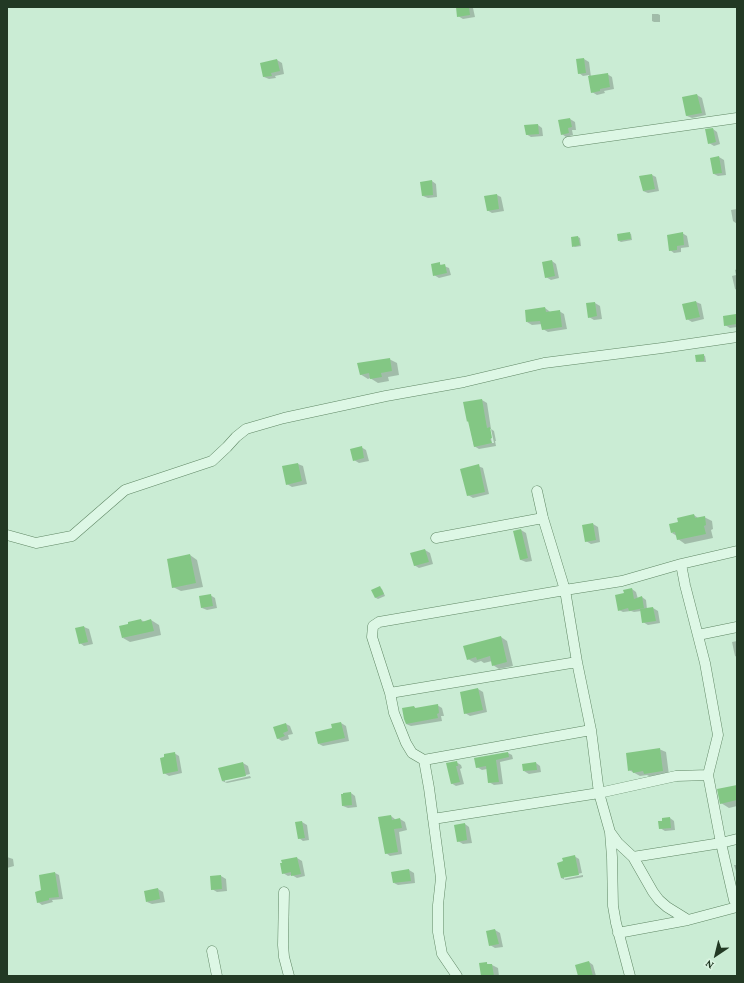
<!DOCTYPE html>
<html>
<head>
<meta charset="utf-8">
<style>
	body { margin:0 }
	#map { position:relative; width:744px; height:983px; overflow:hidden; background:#caecd4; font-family:"Crimson Pro",serif }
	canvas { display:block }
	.frame { position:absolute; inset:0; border:8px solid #223924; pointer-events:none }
	.north { position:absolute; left:696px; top:935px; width:40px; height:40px; -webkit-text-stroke:3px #daf4e1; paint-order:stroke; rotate:215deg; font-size:11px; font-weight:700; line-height:16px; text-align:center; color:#223924 }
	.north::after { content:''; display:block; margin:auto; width:14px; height:18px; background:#223924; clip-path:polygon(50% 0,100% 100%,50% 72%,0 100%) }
</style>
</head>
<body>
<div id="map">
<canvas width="744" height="983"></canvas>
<div class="frame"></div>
<div class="north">N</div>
</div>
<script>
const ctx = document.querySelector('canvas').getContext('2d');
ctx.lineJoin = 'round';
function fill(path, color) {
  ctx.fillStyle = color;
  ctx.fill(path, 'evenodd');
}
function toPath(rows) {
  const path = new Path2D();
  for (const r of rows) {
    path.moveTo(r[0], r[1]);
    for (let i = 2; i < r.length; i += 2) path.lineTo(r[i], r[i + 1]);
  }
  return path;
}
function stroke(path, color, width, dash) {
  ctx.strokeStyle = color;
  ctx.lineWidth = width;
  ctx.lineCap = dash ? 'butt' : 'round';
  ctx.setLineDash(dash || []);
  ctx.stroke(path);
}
const shadow = toPath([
	[460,7,471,7,473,8,475,17,463,19,458,16],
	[652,14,658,14,660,15,660,22,654,22,652,21],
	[584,59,589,62,591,77,607,74,612,77,614,89,604,91,605,93,597,95,592,92,589,75,583,76,579,73],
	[277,60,282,63,284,74,275,76,276,78,269,79,264,77],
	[697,95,702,98,706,115,692,118,687,116,683,98],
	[570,119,575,122,576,130,572,130,573,135,566,137,562,134],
	[538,125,542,128,543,136,531,137,526,134],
	[713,129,717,132,720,144,714,146,709,143],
	[719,157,724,160,726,175,718,176,714,174],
	[652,175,656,177,659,191,648,193,643,191],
	[432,181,436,184,437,197,428,198,423,196],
	[497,195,501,197,504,211,492,213,487,210],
	[737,209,737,224,733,221,731,210],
	[629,233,631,234,632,240,621,242,619,241],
	[682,233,687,236,689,247,681,248,681,252,674,253,670,250],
	[578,237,580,238,581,246,575,247,573,246],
	[552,261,556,264,559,278,551,280,546,277],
	[439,264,449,268,451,275,439,278,434,275],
	[737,269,737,290,735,289,732,276,736,275,735,270],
	[696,302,701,304,704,319,692,322,687,319],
	[595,303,600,306,602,319,594,320,589,317],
	[545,308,549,311,550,312,559,311,564,314,567,329,548,332,543,329,542,324,532,325,527,322],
	[736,316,737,316,737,327,730,328,725,325],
	[703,355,705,356,706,362,699,362,697,361],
	[389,359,397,363,399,375,388,377,389,381,378,383,370,378,368,379,360,374],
	[482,400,487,403,491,429,489,429,492,443,494,443,491,429,494,431,496,441,495,441,496,446,479,449,474,446,469,422,468,421],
	[361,447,366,450,369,461,359,463,354,460],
	[298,464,303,466,307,484,292,487,287,484],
	[478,466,483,468,489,494,473,498,468,495],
	[694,515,698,518,704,517,712,521,713,529,711,530,713,538,685,544,678,539,677,536,672,533],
	[593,524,598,527,600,542,591,544,586,541],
	[521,530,526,533,532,561,526,562,521,560],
	[425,550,430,553,433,564,419,568,414,565],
	[190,555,197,560,203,587,181,591,173,587],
	[380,588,382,589,385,596,378,599,376,598,373,591],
	[632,589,636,592,638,599,642,597,646,600,647,609,653,608,658,611,660,623,648,625,643,622,641,611,634,612,631,611,623,612,619,610,625,594],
	[210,595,215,598,217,608,207,610,202,608],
	[141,620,145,622,151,620,159,625,161,635,130,642,123,638],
	[84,627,89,629,93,644,84,646,80,643],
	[501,637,507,641,513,666,499,669,493,665,492,661,484,663,481,661,475,663,468,659],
	[737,641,737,657,735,656,732,642],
	[478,689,483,692,487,712,470,716,465,713],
	[437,705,442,708,444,716,441,716,442,721,411,726,406,724,414,707,417,709],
	[341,723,346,726,349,741,323,746,319,744,333,729],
	[286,724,290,726,293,734,288,735,289,739,282,741,277,738],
	[659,749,666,752,669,775,651,777,647,775,640,776,629,770],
	[174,753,179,756,182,773,169,776,164,773],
	[508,753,512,755,513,759,500,762,503,784,494,785,489,782,487,769,482,770,477,767],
	[456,762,461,765,462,768,460,769,464,784,456,786,451,783],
	[243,763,248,766,250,774,225,780,225,782,250,776,251,778,227,783,222,781],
	[536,763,540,766,541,772,529,774,524,771],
	[737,786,737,806,729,808,721,803],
	[351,793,355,796,357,807,348,808,343,806],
	[391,816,396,820,400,819,405,822,407,830,399,832,402,854,390,856,386,853],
	[670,818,674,821,675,830,665,831,660,828],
	[302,822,307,825,309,840,303,841,299,838,296,823],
	[465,824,469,827,472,843,463,844,458,841],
	[574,856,579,859,582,873,564,877,564,879,583,875,583,877,566,880,561,878],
	[7,857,13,859,14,866,7,868],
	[297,858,302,861,305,876,297,878,292,875,288,876,283,873],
	[734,865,737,865,737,872,736,871],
	[409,870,414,873,415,883,398,885,394,883],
	[55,873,59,875,63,899,52,900,53,902,42,905,38,902,43,891],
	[221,876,226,879,227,891,217,892,212,889],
	[158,889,163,892,165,902,152,904,147,902],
	[495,930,500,933,503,947,495,948,490,945],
	[589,962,593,965,596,976,579,976],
	[486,963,489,965,492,965,498,968,499,976,482,976]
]);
const building = toPath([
	[456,7,469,7,470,15,457,17],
	[584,58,586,73,578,74,576,59],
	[277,59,280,71,271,73,272,76,263,77,260,63],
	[608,73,610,87,600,89,600,91,591,93,588,76],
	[697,94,702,113,686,116,682,97],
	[570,118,572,127,568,128,569,133,561,135,558,120],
	[538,124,539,134,526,135,524,125],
	[713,128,716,142,708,144,705,129],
	[719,156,722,173,713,174,710,158],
	[652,174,655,189,643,191,639,176],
	[432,180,433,195,422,196,420,182],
	[497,194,499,209,487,211,484,196],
	[630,232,631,239,618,241,617,234],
	[683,232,684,245,677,246,677,250,669,251,667,235],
	[578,236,580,245,572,247,571,237],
	[552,260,555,276,545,278,542,262],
	[440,262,440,265,445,264,447,273,433,276,431,264],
	[696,301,700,317,686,320,682,304],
	[595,302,597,316,588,318,586,303],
	[545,307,546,312,560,310,562,327,542,330,540,321,526,322,525,310],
	[736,314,737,324,724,326,723,316],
	[704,354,704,361,696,362,695,355],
	[390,358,392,371,381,373,382,377,370,379,369,373,360,375,357,363],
	[482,399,487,428,490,427,492,438,490,439,492,443,474,447,468,421,467,422,463,402],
	[362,446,364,458,353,461,350,449],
	[298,463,302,481,286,485,282,466],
	[479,464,485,492,467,496,460,469],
	[694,514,695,518,705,516,706,525,704,526,706,534,677,540,675,532,671,533,669,524,678,522,677,518],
	[593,523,596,540,585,542,582,525],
	[521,529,528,558,520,560,513,531],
	[425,549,429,562,414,566,410,553],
	[190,554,196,583,172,588,167,559],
	[380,586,384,594,375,598,371,590],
	[632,588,634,599,642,596,644,608,629,611,628,608,618,611,615,595,624,593,623,590],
	[211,594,213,606,201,608,199,596],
	[653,607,656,621,642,623,640,609],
	[141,619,142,622,151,619,154,631,122,638,119,626,128,624,128,622],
	[84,626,88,642,79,644,75,628],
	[501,636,507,662,492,666,490,656,477,660,476,657,467,660,463,646],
	[478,688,483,710,464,714,460,692],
	[438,704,439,713,437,714,438,718,406,724,404,719,402,708,414,706,415,708],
	[341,722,345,738,318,744,315,732,332,728,331,724],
	[286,723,288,731,283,733,285,736,277,739,273,727],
	[660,748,663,771,644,774,643,771,633,773,632,770,628,771,626,753],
	[175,752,178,771,163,774,160,758,164,757,164,754],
	[508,752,509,757,496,760,499,782,488,783,486,766,476,768,474,758],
	[457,761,458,766,456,766,460,782,451,784,446,763],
	[243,762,246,776,222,781,218,768],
	[536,762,537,770,523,771,522,764],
	[737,785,737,800,720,804,717,789],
	[351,792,352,805,342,806,341,794,343,794,343,793],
	[391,815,392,820,400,818,402,828,394,829,398,852,385,854,378,817],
	[670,817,671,828,659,829,658,821,662,821,662,818],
	[302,821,305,838,298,839,295,822],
	[465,823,467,840,457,842,454,825],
	[575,855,579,875,561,878,557,863,563,861,562,858],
	[297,857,301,874,291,876,291,872,282,874,280,863,282,863,281,860],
	[409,869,411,881,393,883,391,872],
	[55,872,59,897,49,898,49,900,37,903,35,892,41,890,39,875],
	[221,875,222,889,211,890,210,876],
	[158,888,160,899,146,902,144,891],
	[495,929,499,944,489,946,486,931],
	[589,961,593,976,578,976,575,965],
	[487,962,487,964,492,964,494,976,481,976,479,963]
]);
const minor = toPath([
	[568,142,737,118],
	[537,491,543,518,565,590,577,662,591,730,599,793,610,832,612,857,613,906,616,923,630,976],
	[7,535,36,543,72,536,125,490,212,461,227,447,236,437,246,429,284,418,386,396,464,382,544,363,662,348,737,337],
	[436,538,543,518],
	[737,551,681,564,685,585,705,663,718,735,708,775,721,843,734,900,737,904],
	[698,635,737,627],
	[390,693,577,662],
	[424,760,591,730],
	[433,819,599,793,676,776,708,775],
	[610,832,618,843,633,857,653,892,659,900,667,907,688,920],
	[633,857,721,843,737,839],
	[284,892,283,945,284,957,289,976],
	[618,933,688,920,737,907],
	[212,951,217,976],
	[457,976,442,954,438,932,438,905,441,878,429,788,424,760,412,753,406,743,394,713,390,693,372,637,373,626,379,622,565,590,622,581,681,564]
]);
fill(shadow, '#0003');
fill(building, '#83c784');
stroke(minor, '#608765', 11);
stroke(minor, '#ddf7e5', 10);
</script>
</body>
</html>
